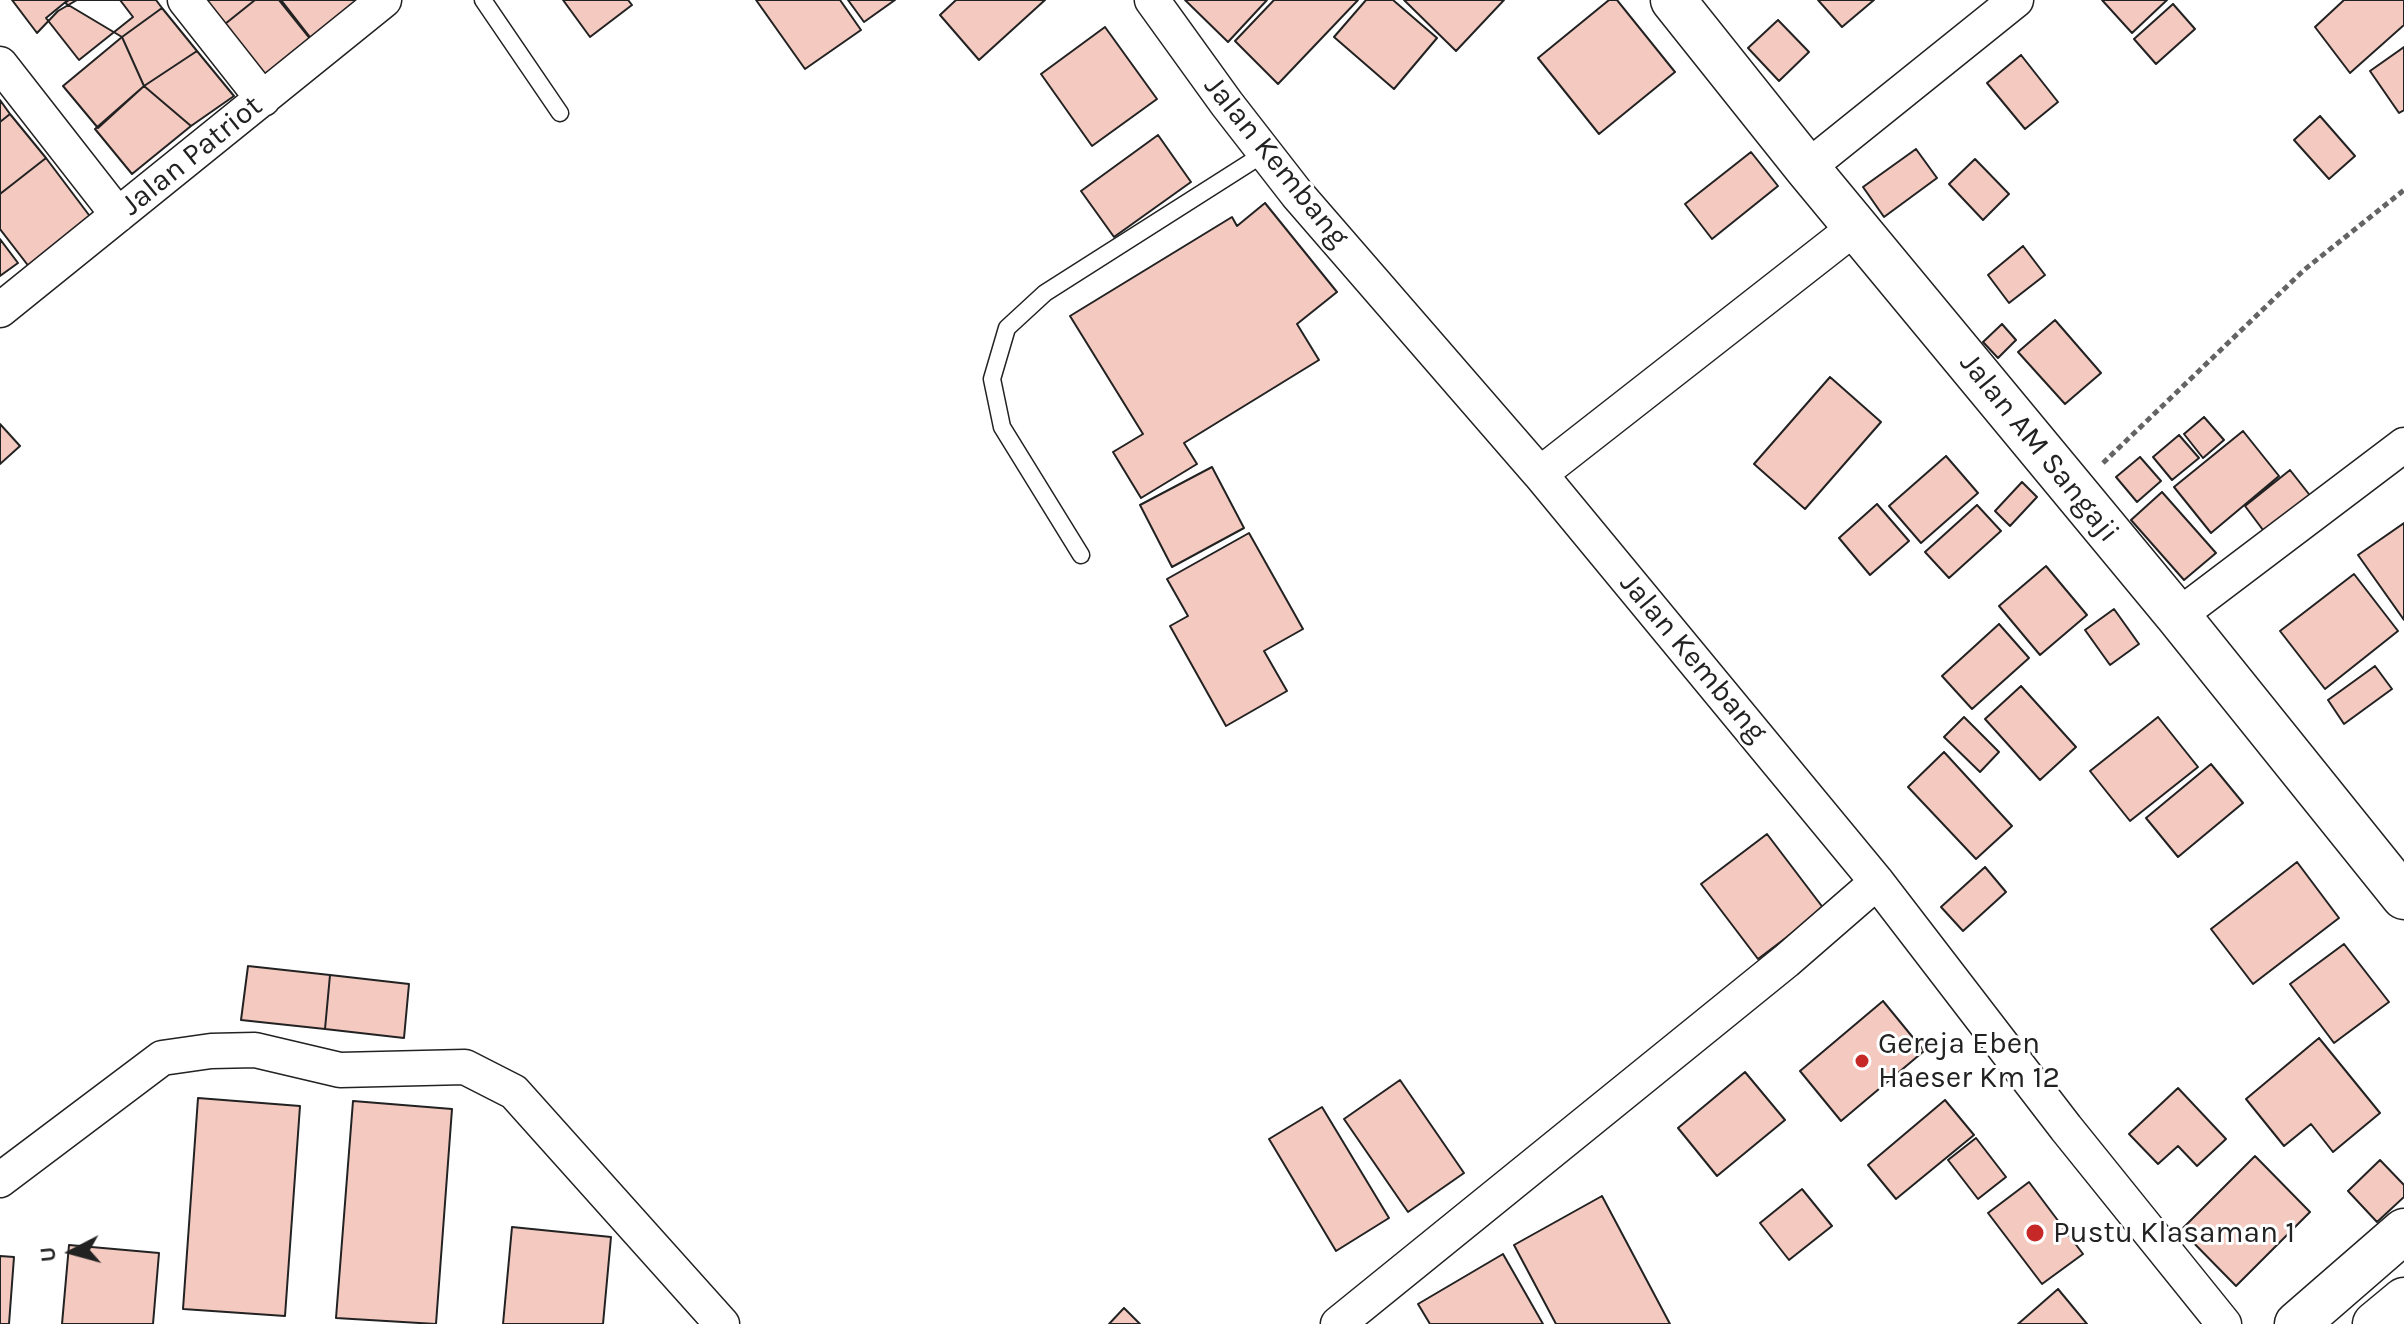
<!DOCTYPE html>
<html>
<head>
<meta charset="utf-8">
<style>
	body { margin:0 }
	#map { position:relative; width:2404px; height:1324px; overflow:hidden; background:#fff; font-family:Karla,sans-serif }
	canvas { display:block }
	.north { position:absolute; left:32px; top:1212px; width:80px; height:80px; -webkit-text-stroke:6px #fff; paint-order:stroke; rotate:264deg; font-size:22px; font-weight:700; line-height:32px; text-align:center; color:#222 }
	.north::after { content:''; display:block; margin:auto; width:28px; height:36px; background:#222; clip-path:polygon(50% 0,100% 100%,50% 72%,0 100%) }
</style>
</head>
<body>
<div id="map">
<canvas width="2404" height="1324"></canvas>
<div class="north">U</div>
</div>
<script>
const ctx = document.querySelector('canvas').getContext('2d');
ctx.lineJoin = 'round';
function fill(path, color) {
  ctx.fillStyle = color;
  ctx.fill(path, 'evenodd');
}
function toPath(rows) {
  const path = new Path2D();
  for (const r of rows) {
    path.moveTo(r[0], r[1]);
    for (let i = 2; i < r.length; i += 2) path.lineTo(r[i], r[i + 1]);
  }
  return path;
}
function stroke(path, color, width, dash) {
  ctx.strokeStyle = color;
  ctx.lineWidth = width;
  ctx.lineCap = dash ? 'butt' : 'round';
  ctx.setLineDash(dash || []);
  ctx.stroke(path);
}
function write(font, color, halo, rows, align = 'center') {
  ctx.font = font + ' Karla,sans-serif';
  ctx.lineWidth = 6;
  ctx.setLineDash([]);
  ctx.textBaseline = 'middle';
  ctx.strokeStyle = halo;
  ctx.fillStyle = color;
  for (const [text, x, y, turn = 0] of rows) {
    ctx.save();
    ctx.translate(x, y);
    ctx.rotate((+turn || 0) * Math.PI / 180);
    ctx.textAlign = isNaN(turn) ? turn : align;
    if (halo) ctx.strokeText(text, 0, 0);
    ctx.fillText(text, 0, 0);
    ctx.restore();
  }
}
const building = toPath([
	[12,0,77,0,58,11,37,33,12,0],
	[68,0,120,0,133,17,79,60,46,18,68,0],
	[69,0,156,0,162,8,122,37,65,3,69,0],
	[197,0,255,0,220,28,197,0],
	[255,0,279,0,312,41,262,81,220,28,255,0],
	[281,0,364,0,313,41,281,0],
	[563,0,628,0,632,5,590,37,563,0],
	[756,0,840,0,861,30,805,69,756,0],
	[848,0,895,0,864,22,848,0],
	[956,0,1045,0,979,60,940,15,956,0],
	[1185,0,1267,0,1228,42,1185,0],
	[1274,0,1358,0,1278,84,1235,41,1274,0],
	[1366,0,1393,0,1437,38,1394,89,1334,37,1366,0],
	[1404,0,1504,0,1456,51,1404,0],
	[1609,0,1617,0,1675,72,1599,134,1538,58,1609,0],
	[1818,0,1874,0,1842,27,1818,0],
	[2102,0,2167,0,2132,33,2102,0],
	[2344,0,2404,0,2404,25,2350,73,2315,27,2344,0],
	[2173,4,2195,29,2156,64,2134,39,2173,4],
	[162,8,197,51,144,86,122,37,162,8],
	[1778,20,1809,52,1779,81,1748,48,1778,20],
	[1105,27,1157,99,1092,146,1041,74,1105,27],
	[122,37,144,86,98,128,63,86,122,37],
	[2404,47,2404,110,2399,113,2370,71,2404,47],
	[197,51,234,96,191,126,144,86,197,51],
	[2021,55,2058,102,2025,129,1987,83,2021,55],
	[144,86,191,126,132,174,95,129,144,86],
	[0,100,10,114,0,122,0,100],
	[10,114,46,158,0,194,0,122,10,114],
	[2320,116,2355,156,2329,179,2294,140,2320,116],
	[1158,135,1191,182,1114,237,1081,191,1158,135],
	[1916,149,1937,178,1884,217,1863,187,1916,149],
	[1751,152,1778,186,1712,239,1685,204,1751,152],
	[46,158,92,219,30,268,0,229,0,194,46,158],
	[1975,159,2009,194,1983,220,1949,184,1975,159],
	[1265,203,1337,292,1297,324,1319,360,1184,443,1197,464,1141,498,1113,452,1143,434,1070,316,1232,217,1237,226,1265,203],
	[0,239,18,263,0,276,0,239],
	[2023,246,2045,275,2009,303,1988,275,2023,246],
	[2055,320,2101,373,2065,404,2018,352,2055,320],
	[2002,324,2016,340,1998,358,1983,342,2002,324],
	[1830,377,1881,422,1805,509,1754,464,1830,377],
	[2204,417,2224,440,2203,458,2184,434,2204,417],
	[0,424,20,446,0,464,0,424],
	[2243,431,2279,476,2211,533,2174,487,2243,431],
	[2179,435,2199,458,2172,480,2153,457,2179,435],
	[1946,456,1978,493,1921,543,1889,506,1946,456],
	[2140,457,2161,481,2137,502,2116,477,2140,457],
	[1212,467,1244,528,1172,567,1140,505,1212,467],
	[2290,470,2312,498,2266,534,2245,506,2290,470],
	[2022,482,2037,497,2010,526,1995,511,2022,482],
	[2162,492,2216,553,2184,580,2131,520,2162,492],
	[1877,504,1909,541,1870,575,1839,538,1877,504],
	[1977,505,2001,531,1949,578,1925,552,1977,505],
	[2404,523,2404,620,2358,555,2404,523],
	[1249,533,1303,629,1264,651,1287,691,1226,726,1170,626,1188,616,1167,579,1249,533],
	[2046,566,2087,615,2040,655,1999,606,2046,566],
	[2354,574,2398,631,2325,689,2280,631,2354,574],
	[2114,609,2139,644,2110,665,2085,630,2114,609],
	[1999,624,2029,658,1972,709,1942,676,1999,624],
	[2375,666,2392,689,2344,724,2328,700,2375,666],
	[2021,686,2076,747,2040,780,1985,719,2021,686],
	[1964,717,1999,752,1980,772,1944,737,1964,717],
	[2158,717,2198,767,2130,821,2090,771,2158,717],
	[1944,752,2012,826,1976,859,1908,787,1944,752],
	[2211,764,2243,803,2178,857,2146,818,2211,764],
	[1767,834,1824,909,1758,959,1701,884,1767,834],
	[2297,862,2339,918,2253,984,2211,929,2297,862],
	[1985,867,2006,892,1963,931,1941,907,1985,867],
	[2344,944,2389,1002,2334,1043,2290,984,2344,944],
	[248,966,330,975,325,1029,241,1020,248,966],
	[330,975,409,984,404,1038,325,1029,330,975],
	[1883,1001,1924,1051,1841,1121,1800,1071,1883,1001],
	[2319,1038,2380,1113,2333,1152,2311,1124,2284,1146,2246,1099,2319,1038],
	[1745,1072,1785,1120,1717,1176,1678,1128,1745,1072],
	[1400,1080,1464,1173,1408,1212,1344,1119,1400,1080],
	[2178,1088,2226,1139,2197,1166,2178,1146,2158,1164,2129,1134,2178,1088],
	[198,1098,300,1106,285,1316,183,1309,198,1098],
	[1945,1100,1974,1135,1896,1199,1868,1165,1945,1100],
	[353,1101,452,1109,436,1324,336,1318,353,1101],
	[1322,1107,1389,1218,1336,1251,1269,1139,1322,1107],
	[1976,1138,2006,1177,1978,1199,1948,1160,1976,1138],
	[2255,1156,2310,1212,2236,1286,2181,1230,2255,1156],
	[2380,1160,2404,1185,2404,1197,2377,1222,2348,1191,2380,1160],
	[2029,1182,2083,1254,2042,1284,1988,1213,2029,1182],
	[1802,1189,1832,1226,1789,1260,1760,1223,1802,1189],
	[1602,1196,1670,1324,1556,1324,1514,1245,1602,1196],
	[512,1227,611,1237,603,1324,503,1324,512,1227],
	[69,1245,159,1253,153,1324,62,1324,69,1245],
	[1503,1254,1543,1324,1430,1324,1418,1304,1503,1254],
	[0,1256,14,1257,9,1324,0,1324,0,1256],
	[2058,1289,2087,1324,2018,1324,2058,1289],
	[1124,1308,1140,1324,1109,1324,1124,1308]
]);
const path = toPath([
	[2103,463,2304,270,2404,190]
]);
const service = toPath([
	[483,0,560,113],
	[1081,555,1002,427,992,379,1007,328,1045,293,1265,153]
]);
const minor = toPath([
	[185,0,263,99],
	[1152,0,1227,104,1297,194,1540,474,1877,882,2066,1128,2224,1324],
	[0,64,118,215],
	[1807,168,2016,0],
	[0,310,384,0],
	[1540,474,1857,226],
	[2178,616,2404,445],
	[0,1180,162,1058,211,1051,255,1050,340,1070,465,1067,514,1092,722,1324],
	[1338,1324,1786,961,1877,882]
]);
const trunk = toPath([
	[1673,0,1807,168,2178,616,2404,897],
	[2297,1324,2404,1231],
	[2375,1324,2404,1300]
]);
const markers = [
	[1862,1061,8,"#c62828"],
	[2035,1233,10,"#c62828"]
];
const streetNames = [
	["Jalan Patriot",192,156,-39],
	["Jalan Kembang",1276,162,51],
	["Jalan AM Sangaji",2039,448,51],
	["Jalan Kembang",1693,658,50]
];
const poiNames = [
	["Gereja Eben",1878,1044],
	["Haeser Km 12",1878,1078],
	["Pustu Klasaman 1",2053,1233]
];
fill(building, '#f3c9c0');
stroke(building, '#222', 2);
stroke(service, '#222', 19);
stroke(minor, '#222', 37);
stroke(trunk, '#222', 47);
stroke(path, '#646464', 5, [6, 4]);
stroke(service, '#fff', 16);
stroke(minor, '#fff', 34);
stroke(trunk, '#fff', 44);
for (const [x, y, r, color] of markers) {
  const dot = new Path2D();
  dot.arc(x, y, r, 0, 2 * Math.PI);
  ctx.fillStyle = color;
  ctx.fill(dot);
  stroke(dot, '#fff', 3);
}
write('30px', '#222', '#fff', streetNames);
write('30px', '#222', '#fff', poiNames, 'left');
</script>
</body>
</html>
